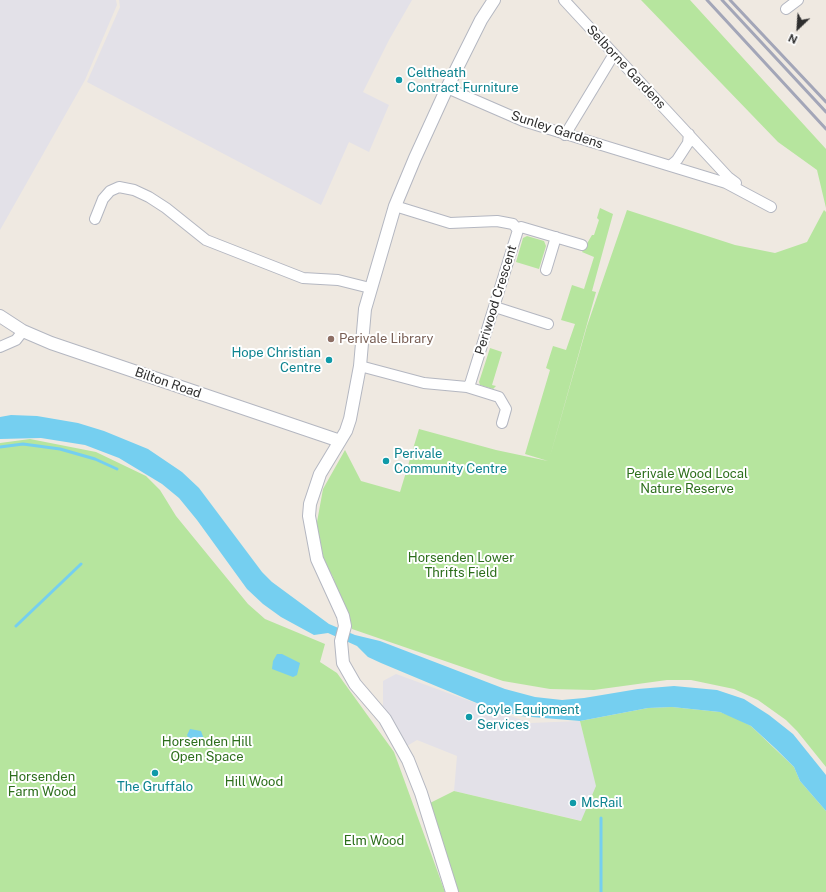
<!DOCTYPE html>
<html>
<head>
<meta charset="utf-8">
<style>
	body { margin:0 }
	#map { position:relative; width:826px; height:892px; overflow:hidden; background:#efe9e1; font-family:"Public Sans",sans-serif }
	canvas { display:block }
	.north { position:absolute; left:778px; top:8px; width:40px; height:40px; -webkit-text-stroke:3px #fff; paint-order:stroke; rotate:205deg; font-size:11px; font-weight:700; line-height:16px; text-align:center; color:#2e2e2e }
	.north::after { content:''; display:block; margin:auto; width:14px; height:18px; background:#2e2e2e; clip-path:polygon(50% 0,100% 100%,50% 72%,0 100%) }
</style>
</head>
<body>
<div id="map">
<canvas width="826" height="892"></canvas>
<div class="north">N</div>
</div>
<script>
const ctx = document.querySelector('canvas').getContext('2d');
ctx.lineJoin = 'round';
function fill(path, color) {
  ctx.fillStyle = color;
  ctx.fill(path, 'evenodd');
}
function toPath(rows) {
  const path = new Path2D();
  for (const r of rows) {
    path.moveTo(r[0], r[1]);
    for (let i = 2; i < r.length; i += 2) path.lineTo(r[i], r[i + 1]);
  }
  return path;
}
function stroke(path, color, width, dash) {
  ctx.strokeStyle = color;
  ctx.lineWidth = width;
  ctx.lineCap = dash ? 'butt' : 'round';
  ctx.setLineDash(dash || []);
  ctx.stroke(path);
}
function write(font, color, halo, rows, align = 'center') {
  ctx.font = font + ' "Public Sans",sans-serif';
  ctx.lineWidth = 4;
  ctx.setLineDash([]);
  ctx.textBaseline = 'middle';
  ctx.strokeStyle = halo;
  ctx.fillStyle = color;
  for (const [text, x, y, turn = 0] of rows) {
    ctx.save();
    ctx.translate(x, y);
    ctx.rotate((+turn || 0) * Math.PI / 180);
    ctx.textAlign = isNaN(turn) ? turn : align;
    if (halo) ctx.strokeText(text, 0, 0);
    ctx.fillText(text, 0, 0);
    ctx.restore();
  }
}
const industrial = toPath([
	[0,0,116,0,117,5,85,80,0,230],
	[119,0,412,0,389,40,363,92,389,105,369,152,349,142,321,205,87,82,120,7],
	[396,674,530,723,580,721,597,787,582,821,454,791,457,756,417,740,407,746,383,708,383,681]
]);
const green = toPath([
	[641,0,690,0,826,149,826,208,817,170,778,142],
	[600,208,613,214,592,291,596,292,549,460,587,326,627,210,735,245,775,253,807,242,824,210,826,212,826,767,797,731,786,720,758,700,734,689,691,680,667,680,594,690,550,689,503,681,352,629,332,575,321,557,315,533,323,489,345,450,361,481,400,492,419,429,496,450,548,461,525,454,550,370,546,368,553,346,566,350,575,324,561,320,572,285,584,289,594,257,582,252,592,235,594,235,599,220,597,218],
	[527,236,544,241,546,246,539,269,516,262,523,238],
	[490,348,502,352,492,385,496,386,493,389,480,385,479,382],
	[30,439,96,452,146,476,160,490,176,516,248,604,265,619,325,644,320,662,337,673,394,752,445,892,0,892,0,443],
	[672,707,720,712,734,717,751,726,794,767,800,781,826,811,826,892,456,892,430,803,454,791,581,821,596,786,580,721,648,708]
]);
const water = toPath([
	[11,415,37,416,78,423,104,431,148,449,182,472,199,488,262,572,272,582,329,624,355,635,380,641,505,689,535,697,562,700,584,698,638,689,674,686,717,690,744,699,769,715,793,734,826,775,826,811,800,781,794,767,776,749,751,726,720,712,672,707,648,708,580,721,520,716,479,704,381,663,368,657,357,646,328,633,314,635,281,617,263,604,247,589,197,520,179,498,162,484,119,458,85,445,41,438,0,439,0,417],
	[277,654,282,654,300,663,297,675,293,677,272,669,273,661],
	[190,729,201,731,204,739,200,745,194,745,190,742,187,735]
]);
const stream = toPath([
	[0,447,23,444,60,449,95,459,117,469],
	[16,626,81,564],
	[601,818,601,892]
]);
const minor = toPath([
	[564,0,728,177,736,183],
	[786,9,798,0],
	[447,88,523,121,726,183,771,207],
	[565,135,614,54],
	[671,165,677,160,688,143,689,134],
	[95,219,103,199,110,191,119,187,134,190,149,197,166,208,206,240,303,278,338,280,370,288],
	[517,228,521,227,582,245],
	[546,270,556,237],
	[495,307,548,324],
	[0,347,16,340,23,331],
	[360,366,424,383,467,387,470,384,518,230,513,224,497,221,450,223,395,206],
	[467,387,499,397,506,409,502,423]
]);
const tertiary = toPath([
	[0,316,23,331,51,343,340,441],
	[452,892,421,793,408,760,385,719,355,684,343,663,341,641,345,626,343,616,317,559,309,516,310,504,320,474,346,431,350,419,360,366,365,309,395,206,415,158,447,88,481,20,494,0]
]);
const rail = toPath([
	[707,0,826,129],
	[722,0,826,112],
	[730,0,826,102]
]);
const markers = [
	[399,80,4,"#0f9aa8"],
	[331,339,4,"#8d6e63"],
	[329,360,4,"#0f9aa8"],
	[386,461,4,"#0f9aa8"],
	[469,717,4,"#0f9aa8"],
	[155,773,4,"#0f9aa8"],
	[573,803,4,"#0f9aa8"]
];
const streetNames = [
	["Selborne Gardens",626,67,47],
	["Sunley Gardens",557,130,18],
	["Periwood Crescent",496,300,-73],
	["Bilton Road",168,383,19]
];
const cultureNames = [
	["Celtheath",407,73],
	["Contract Furniture",407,88],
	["Hope Christian",321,353,"right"],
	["Centre",321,368,"right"],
	["Perivale",394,454],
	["Community Centre",394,469],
	["Coyle Equipment",477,710],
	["Services",477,725],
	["The Gruffalo",155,787,"center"],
	["McRail",581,803]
];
const educationNames = [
	["Perivale Library",339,339]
];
const parkNames = [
	["Perivale Wood Local",687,474],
	["Nature Reserve",687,489],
	["Horsenden Lower",461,558],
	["Thrifts Field",461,573],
	["Horsenden Hill",207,742],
	["Open Space",207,757],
	["Horsenden",42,777],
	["Farm Wood",42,792],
	["Hill Wood",254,782],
	["Elm Wood",374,841]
];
fill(industrial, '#e3e1e8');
fill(green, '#b6e59e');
fill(water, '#75cff0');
stroke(stream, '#75cff0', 3);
stroke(minor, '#b4b7c1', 12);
stroke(tertiary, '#b4b7c1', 14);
stroke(minor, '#fff', 10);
stroke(tertiary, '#fff', 12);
stroke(rail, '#a3a6b8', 3);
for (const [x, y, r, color] of markers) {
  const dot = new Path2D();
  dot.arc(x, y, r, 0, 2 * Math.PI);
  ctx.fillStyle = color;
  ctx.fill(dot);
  stroke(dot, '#fff', 1.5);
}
write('13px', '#2e2e2e', '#fff', streetNames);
write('13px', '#0d838f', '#fff', cultureNames, 'left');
write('13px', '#785e54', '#fff', educationNames, 'left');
write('13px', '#2c6e1b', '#fff', parkNames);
</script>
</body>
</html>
